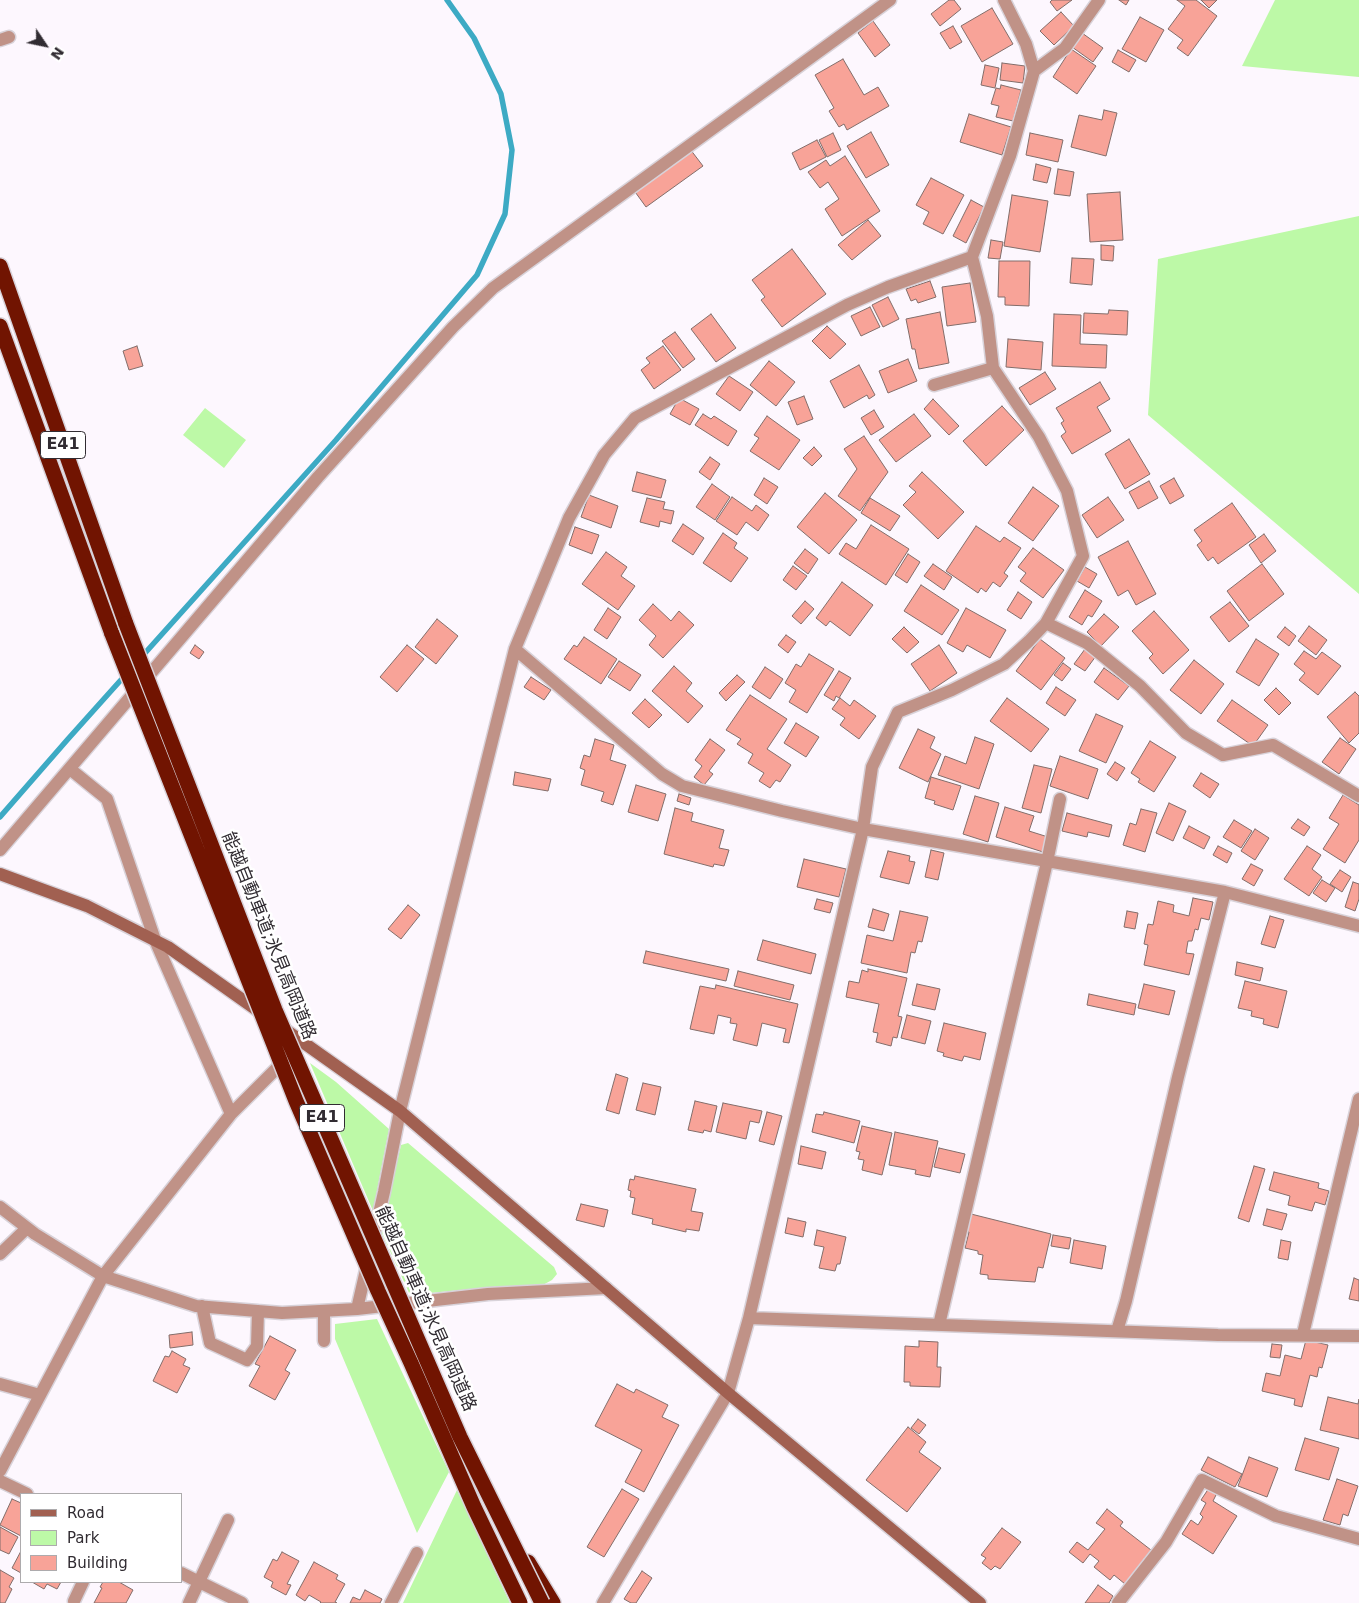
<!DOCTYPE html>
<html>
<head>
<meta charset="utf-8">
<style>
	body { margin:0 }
	#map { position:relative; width:1359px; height:1603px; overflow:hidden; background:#fdf7fe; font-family:"DejaVu Sans",sans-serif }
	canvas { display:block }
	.legend { position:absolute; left:20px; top:1493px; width:162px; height:90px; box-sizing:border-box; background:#fff; border:1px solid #adabad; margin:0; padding:6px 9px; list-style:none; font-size:15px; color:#312c32 }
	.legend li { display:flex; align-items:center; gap:10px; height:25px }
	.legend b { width:25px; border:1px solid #adabad }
	.north { position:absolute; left:20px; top:20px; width:50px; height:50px; -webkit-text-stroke:4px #fff; paint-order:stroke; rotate:124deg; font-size:14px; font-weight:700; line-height:20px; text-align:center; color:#312c32 }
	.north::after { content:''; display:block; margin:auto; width:18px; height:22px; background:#312c32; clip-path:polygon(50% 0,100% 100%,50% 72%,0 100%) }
</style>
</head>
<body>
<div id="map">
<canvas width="1359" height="1603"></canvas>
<ul class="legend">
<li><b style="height:6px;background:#a16051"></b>Road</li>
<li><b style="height:14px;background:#bdf9a7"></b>Park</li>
<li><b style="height:14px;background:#f8a398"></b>Building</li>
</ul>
<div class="north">N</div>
</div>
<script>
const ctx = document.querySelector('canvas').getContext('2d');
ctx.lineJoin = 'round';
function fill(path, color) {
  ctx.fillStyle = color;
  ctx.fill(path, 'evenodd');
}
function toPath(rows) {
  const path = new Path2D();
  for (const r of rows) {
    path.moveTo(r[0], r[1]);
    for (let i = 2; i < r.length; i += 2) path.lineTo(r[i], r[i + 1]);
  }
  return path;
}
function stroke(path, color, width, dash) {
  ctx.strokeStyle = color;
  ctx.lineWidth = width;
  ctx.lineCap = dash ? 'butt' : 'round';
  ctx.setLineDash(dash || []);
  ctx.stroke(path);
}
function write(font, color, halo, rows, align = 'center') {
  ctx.font = font + ' "DejaVu Sans","Noto Sans JP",sans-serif';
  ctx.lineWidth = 5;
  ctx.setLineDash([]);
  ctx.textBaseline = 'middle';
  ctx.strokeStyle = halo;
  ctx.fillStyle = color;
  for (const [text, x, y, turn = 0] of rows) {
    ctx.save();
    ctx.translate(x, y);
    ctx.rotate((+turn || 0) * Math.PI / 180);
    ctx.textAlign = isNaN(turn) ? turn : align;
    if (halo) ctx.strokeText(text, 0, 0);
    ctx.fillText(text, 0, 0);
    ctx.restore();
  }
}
const green = toPath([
	[1275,0,1359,0,1359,77,1242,66],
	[1359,216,1359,594,1148,415,1158,259],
	[205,408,246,440,224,468,183,435],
	[310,1063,336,1082,389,1129,373,1211],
	[408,1143,554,1267,557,1274,552,1280,541,1286,502,1286,410,1295,381,1231,401,1145],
	[377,1319,449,1472,417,1533,335,1339,335,1324],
	[457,1490,510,1603,403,1603]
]);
const stream = toPath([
	[0,817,68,739,336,440,477,275,505,214,512,150,501,94,474,38,447,0]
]);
const building = toPath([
	[949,0,954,0,961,9,940,26,931,14,949,0],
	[1052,0,1072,0,1057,11,1050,2,1052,0],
	[1119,0,1129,0,1126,5,1119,0],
	[1177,0,1196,0,1217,16,1188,56,1177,48,1183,40,1168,29,1185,6,1177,0],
	[1201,0,1217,0,1209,8,1201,0],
	[992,8,1013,44,982,62,961,26,992,8],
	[1061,12,1074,26,1054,45,1040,31,1061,12],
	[1140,17,1164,30,1146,62,1122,49,1140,17],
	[873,21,890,45,875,57,858,33,873,21],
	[953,26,962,42,950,49,940,33,953,26],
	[1082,33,1103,48,1093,62,1072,47,1082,33],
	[1071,49,1096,66,1077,94,1053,77,1071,49],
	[1118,50,1136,60,1129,72,1112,62,1118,50],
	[843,59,864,95,878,87,889,106,847,130,844,124,839,127,829,111,834,108,815,75,843,59],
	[1002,63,1025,66,1023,83,1000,80,1002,63],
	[985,65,999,68,995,88,981,85,985,65],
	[1001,85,1021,90,1013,121,996,117,999,106,991,104,996,88,1000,89,1001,85],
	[1104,110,1117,113,1106,156,1071,147,1079,115,1102,120,1104,110],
	[969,114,1011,127,1002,155,960,142,969,114],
	[871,132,889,165,866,178,847,146,871,132],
	[833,133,841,150,827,157,819,140,833,133],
	[1030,133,1063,140,1058,162,1026,155,1030,133],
	[817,140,826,157,800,170,792,153,817,140],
	[690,149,703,166,646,207,633,189,690,149],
	[845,156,880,211,842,236,825,209,839,199,828,182,820,188,808,172,826,160,830,166,845,156],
	[1036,164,1051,168,1047,183,1033,180,1036,164],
	[1058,169,1074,172,1070,196,1054,194,1058,169],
	[931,178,964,195,943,234,923,224,929,212,916,205,931,178],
	[1120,192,1123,240,1090,242,1087,194,1120,192],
	[1012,195,1048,201,1040,252,1004,246,1012,195],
	[971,200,984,207,966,243,953,236,971,200],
	[868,220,881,236,852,260,838,245,868,220],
	[991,240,1003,242,1000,259,988,258,991,240],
	[1101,245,1114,246,1113,261,1101,260,1101,245],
	[792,249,826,294,782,327,761,300,765,297,752,280,792,249],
	[1072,258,1094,259,1092,285,1070,283,1072,258],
	[999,261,1030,261,1029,306,1005,305,1005,297,998,297,999,261],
	[930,281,936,297,918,303,916,299,911,301,906,289,930,281],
	[970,283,976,322,947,326,942,287,970,283],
	[888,297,899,319,883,327,872,305,888,297],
	[870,307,880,327,861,336,851,316,870,307],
	[1109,310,1128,311,1127,335,1083,333,1084,313,1108,314,1109,310],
	[940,312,949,363,919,369,915,349,912,349,906,319,940,312],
	[711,314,736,348,716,362,691,329,711,314],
	[1054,314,1081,315,1080,344,1107,345,1106,368,1052,366,1054,314],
	[827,326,846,344,830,359,812,341,827,326],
	[675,332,695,359,683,368,662,341,675,332],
	[1008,339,1043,342,1041,370,1006,367,1008,339],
	[137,346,143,366,129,370,123,351,137,346],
	[663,346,681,370,654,389,641,370,650,363,646,358,663,346],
	[908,359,917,381,888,393,879,371,908,359],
	[769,361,795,382,776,406,750,385,769,361],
	[859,365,875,395,869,399,867,395,844,408,830,381,859,365],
	[1045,372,1056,389,1030,405,1019,388,1045,372],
	[729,376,753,392,740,411,716,394,729,376],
	[1100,382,1110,399,1097,407,1111,431,1072,454,1061,436,1066,432,1061,423,1064,421,1056,408,1100,382],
	[804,396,813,419,797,425,788,402,804,396],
	[679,398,699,409,690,425,670,414,679,398],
	[933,399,959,426,949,435,924,409,933,399],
	[1002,406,1024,430,986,466,963,441,1002,406],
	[874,410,884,427,871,435,861,418,874,410],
	[703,414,711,419,714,416,737,431,728,446,695,425,703,414],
	[914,414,931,436,896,462,879,440,914,414],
	[767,416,800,440,779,470,750,451,759,438,754,435,767,416],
	[864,436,888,472,860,511,838,496,857,469,844,449,864,436],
	[1129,439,1150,474,1125,489,1105,454,1129,439],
	[814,447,822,456,812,466,803,458,814,447],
	[710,457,720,464,710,480,699,472,710,457],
	[637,472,666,480,661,498,632,491,637,472],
	[922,472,964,512,938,539,903,505,916,492,909,486,922,472],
	[764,478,778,487,767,504,754,495,764,478],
	[1174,478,1184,496,1170,504,1160,486,1174,478],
	[1149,481,1158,498,1138,509,1129,492,1149,481],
	[712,484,730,497,715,520,696,507,712,484],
	[1033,487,1059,506,1033,541,1008,523,1033,487],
	[825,493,857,520,829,554,797,527,825,493],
	[589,495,618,506,611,528,581,517,589,495],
	[732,497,752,511,756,505,769,515,758,531,746,522,737,535,716,521,732,497],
	[1108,497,1124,520,1097,538,1082,515,1108,497],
	[647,498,665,502,663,509,674,511,671,524,660,521,659,527,640,522,647,498],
	[870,498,900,516,890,531,861,513,870,498],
	[1232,503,1256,537,1218,564,1213,557,1208,561,1197,545,1202,541,1194,530,1232,503],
	[683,524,704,538,693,555,672,541,683,524],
	[871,525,909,549,886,585,839,554,846,543,856,549,871,525],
	[976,526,1000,542,1004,537,1021,548,1004,573,1008,576,1000,587,993,582,986,592,981,588,978,593,946,571,976,526],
	[575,527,599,535,592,554,569,545,575,527],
	[723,533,737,543,734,548,748,558,731,582,703,563,723,533],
	[1264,534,1276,551,1261,563,1249,545,1264,534],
	[1128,541,1156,594,1136,605,1128,590,1118,596,1098,557,1128,541],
	[1033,548,1064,570,1043,598,1020,581,1026,573,1018,567,1033,548],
	[805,549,818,559,808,574,794,563,805,549],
	[606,552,627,567,621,576,635,586,618,610,582,584,606,552],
	[908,554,920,562,907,583,895,575,908,554],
	[933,564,952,577,944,590,924,576,933,564],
	[1262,564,1284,594,1249,621,1227,591,1262,564],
	[793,566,807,576,796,590,783,580,793,566],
	[1085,567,1097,574,1089,588,1077,581,1085,567],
	[842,582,873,605,850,636,830,621,826,626,816,618,842,582],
	[921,585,959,610,942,635,904,611,921,585],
	[1085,590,1102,601,1092,617,1088,615,1082,625,1069,617,1085,590],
	[1018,592,1032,602,1021,619,1007,610,1018,592],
	[805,601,814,609,801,624,792,616,805,601],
	[1230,602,1249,626,1229,642,1210,617,1230,602],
	[653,604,671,621,679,611,694,625,663,658,649,645,656,636,639,620,653,604],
	[608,608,621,617,607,639,594,630,608,608],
	[966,608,1006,630,990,658,967,645,963,652,947,643,966,608],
	[1154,611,1189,650,1163,674,1149,658,1153,654,1132,631,1154,611],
	[1104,614,1119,627,1101,646,1087,632,1104,614],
	[437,619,458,636,436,664,415,647,437,619],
	[1309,626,1327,640,1316,655,1298,641,1309,626],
	[904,627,919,642,907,653,892,639,904,627],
	[1285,627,1296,636,1289,646,1277,637,1285,627],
	[786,635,796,642,788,653,778,645,786,635],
	[584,637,617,659,601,684,564,659,574,645,577,647,584,637],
	[1040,639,1065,658,1041,690,1016,671,1040,639],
	[1256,639,1279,654,1259,686,1236,672,1256,639],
	[195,645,204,652,199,659,190,653,195,645],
	[407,645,424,659,397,692,380,677,407,645],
	[939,645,957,673,930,691,911,664,939,645],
	[1085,649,1096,656,1085,671,1074,664,1085,649],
	[1304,651,1316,659,1322,652,1341,666,1318,695,1299,680,1305,673,1294,664,1304,651],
	[809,654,834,669,807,713,789,702,796,690,785,683,796,664,801,667,809,654],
	[1194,660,1224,684,1201,714,1170,690,1194,660],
	[619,661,641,675,630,691,608,677,619,661],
	[1063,663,1071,669,1062,681,1054,675,1063,663],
	[674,666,692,683,686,691,703,706,688,723,652,691,674,666],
	[765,667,783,679,770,699,752,687,765,667],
	[1104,668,1129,686,1118,700,1094,682,1104,668],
	[839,671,851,678,839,698,836,696,834,701,824,695,839,671],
	[737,675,745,682,726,701,719,693,737,675],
	[531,677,551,690,544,700,524,687,531,677],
	[1056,687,1076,700,1065,716,1046,703,1056,687],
	[1276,688,1291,703,1279,715,1264,700,1276,688],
	[1355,692,1359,696,1359,733,1349,743,1327,717,1355,692],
	[750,695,787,719,767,749,791,765,780,782,776,780,770,788,759,781,764,773,748,763,753,754,737,744,741,739,726,730,750,695],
	[840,698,850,706,854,700,876,716,859,739,840,725,845,718,832,709,840,698],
	[1007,698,1049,729,1031,752,990,721,1007,698],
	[645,699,662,715,649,728,632,713,645,699],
	[1232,700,1268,725,1253,746,1217,721,1232,700],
	[1096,714,1123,726,1106,763,1079,751,1096,714],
	[796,723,819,737,806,757,784,743,796,723],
	[918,729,935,737,930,748,941,754,928,782,899,768,918,729],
	[975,737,994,744,979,789,938,775,945,756,966,764,975,737],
	[1340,738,1356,749,1339,774,1322,762,1340,738],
	[595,739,614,745,610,760,626,765,613,805,601,801,604,792,581,785,585,770,580,768,584,755,590,757,595,739],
	[710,739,725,750,709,771,713,774,704,785,694,777,702,766,695,760,710,739],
	[1150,741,1176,757,1154,792,1138,782,1140,779,1131,773,1150,741],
	[1060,756,1098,769,1088,799,1050,786,1060,756],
	[1115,762,1125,768,1117,781,1107,774,1115,762],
	[1034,765,1052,769,1041,813,1022,808,1034,765],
	[515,772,551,779,548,791,513,785,515,772],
	[1201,773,1219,784,1210,798,1193,786,1201,773],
	[931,777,961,786,953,810,934,804,935,801,925,798,931,777],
	[636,785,666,794,658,821,628,812,636,785],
	[679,794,691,798,689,805,677,801,679,794],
	[1343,795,1359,805,1359,840,1345,863,1323,849,1339,824,1329,818,1343,795],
	[975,796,999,803,988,842,963,834,975,796],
	[1169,803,1186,811,1173,841,1156,833,1169,803],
	[1005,807,1034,816,1029,831,1048,837,1043,852,996,837,1005,807],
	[675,808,693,813,691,821,724,830,719,848,729,850,724,866,714,864,713,867,664,854,675,808],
	[1141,809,1157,813,1145,852,1123,845,1130,823,1136,825,1141,809],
	[1067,813,1112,825,1109,837,1088,832,1087,837,1062,831,1067,813],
	[1298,819,1310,827,1304,836,1291,828,1298,819],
	[1234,820,1252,831,1241,848,1223,837,1234,820],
	[1189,826,1210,837,1204,849,1183,838,1189,826],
	[1255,829,1269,838,1255,860,1241,851,1255,829],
	[1218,846,1232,853,1227,863,1213,855,1218,846],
	[1307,846,1321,855,1312,869,1322,877,1309,896,1284,879,1307,846],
	[931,850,944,853,938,880,925,877,931,850],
	[888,851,910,856,909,861,915,862,909,884,880,877,888,851],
	[804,859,846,869,839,897,797,887,804,859],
	[1251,864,1263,870,1254,886,1242,879,1251,864],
	[1340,870,1351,877,1342,892,1330,884,1340,870],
	[1322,880,1335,888,1326,902,1313,893,1322,880],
	[1353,882,1359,884,1359,899,1355,911,1345,907,1353,882],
	[1193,898,1213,902,1209,920,1201,918,1198,930,1195,929,1192,941,1188,941,1186,953,1194,954,1189,975,1144,965,1148,945,1144,944,1148,924,1153,925,1158,901,1174,905,1173,912,1189,916,1193,898],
	[817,899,833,903,830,913,814,909,817,899],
	[408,905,420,915,401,939,388,929,408,905],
	[873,909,889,914,884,931,868,927,873,909],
	[900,911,928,917,922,942,918,941,915,953,911,952,907,973,861,963,867,935,893,941,900,911],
	[1127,911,1138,913,1135,929,1124,927,1127,911],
	[1270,916,1284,920,1275,948,1261,944,1270,916],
	[763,940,816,954,811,974,757,960,763,940],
	[646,951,729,969,726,981,643,963,646,951],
	[1237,962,1263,968,1260,981,1235,975,1237,962],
	[868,969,907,978,898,1016,902,1017,897,1038,893,1037,891,1046,876,1042,878,1033,873,1032,879,1004,846,997,849,981,859,983,862,970,868,972,868,969],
	[738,971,794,985,790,1000,734,986,738,971],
	[1245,981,1287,991,1278,1028,1263,1024,1264,1019,1251,1016,1252,1011,1238,1008,1245,981],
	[917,984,940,989,935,1010,912,1005,917,984],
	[1144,984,1175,991,1169,1015,1138,1008,1144,984],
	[716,985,798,1004,789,1043,783,1042,786,1029,762,1023,757,1046,733,1040,737,1024,730,1023,731,1018,718,1015,714,1034,690,1029,700,986,715,989,716,985],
	[1089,994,1136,1004,1134,1015,1087,1005,1089,994],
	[907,1015,931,1021,925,1044,901,1038,907,1015],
	[944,1023,986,1033,980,1060,964,1056,962,1061,943,1056,944,1053,937,1051,944,1023],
	[616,1074,628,1078,619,1114,606,1110,616,1074],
	[643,1083,661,1087,655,1115,636,1110,643,1083],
	[695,1101,717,1106,711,1132,704,1130,703,1133,688,1130,695,1101],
	[723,1103,762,1111,759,1123,750,1121,746,1139,716,1132,723,1103],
	[767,1112,782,1116,774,1145,759,1141,767,1112],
	[824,1112,860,1121,854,1143,812,1132,816,1114,823,1115,824,1112],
	[862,1126,892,1133,882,1175,862,1170,864,1160,858,1159,860,1152,856,1151,862,1126],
	[895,1132,938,1141,930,1177,915,1174,916,1170,889,1165,895,1132],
	[801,1146,826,1152,822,1169,798,1164,801,1146],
	[939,1148,965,1154,960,1173,934,1167,939,1148],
	[1254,1166,1265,1169,1249,1222,1238,1218,1254,1166],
	[1274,1172,1319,1183,1318,1188,1329,1191,1325,1205,1315,1202,1312,1211,1288,1205,1290,1196,1269,1190,1274,1172],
	[635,1176,696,1189,691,1211,703,1213,699,1231,686,1229,686,1232,652,1224,653,1219,632,1214,635,1198,630,1197,631,1191,628,1190,630,1179,634,1180,635,1176],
	[581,1204,608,1210,604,1227,576,1220,581,1204],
	[1267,1209,1287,1214,1282,1230,1263,1225,1267,1209],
	[971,1214,1051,1234,1043,1268,1038,1267,1035,1282,988,1279,988,1275,980,1274,983,1255,978,1254,978,1251,965,1248,969,1232,966,1232,971,1214],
	[788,1218,806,1222,803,1237,785,1233,788,1218],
	[817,1230,846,1237,840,1264,837,1264,835,1271,819,1268,824,1247,814,1245,817,1230],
	[1053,1235,1071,1238,1069,1249,1051,1246,1053,1235],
	[1074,1240,1106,1246,1102,1269,1070,1263,1074,1240],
	[1281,1240,1291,1242,1288,1260,1278,1258,1281,1240],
	[1354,1278,1359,1280,1359,1301,1349,1299,1354,1278],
	[192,1332,193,1345,170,1348,169,1335,192,1332],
	[270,1336,296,1350,285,1370,290,1373,275,1400,249,1386,260,1366,255,1364,270,1336],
	[1306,1340,1328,1345,1322,1368,1319,1367,1317,1377,1310,1375,1302,1407,1294,1405,1295,1399,1262,1391,1266,1373,1280,1376,1285,1355,1301,1359,1306,1340],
	[919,1341,938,1342,937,1367,941,1367,940,1387,910,1386,910,1382,904,1382,905,1346,919,1347,919,1341],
	[1272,1344,1282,1345,1280,1358,1270,1357,1272,1344],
	[172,1351,186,1359,183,1365,190,1368,177,1393,153,1381,165,1356,169,1357,172,1351],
	[617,1384,634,1393,636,1389,668,1405,662,1417,679,1425,644,1492,625,1482,642,1450,595,1426,617,1384],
	[1328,1397,1358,1404,1359,1399,1359,1439,1320,1430,1328,1397],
	[918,1419,926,1425,919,1434,911,1428,918,1419],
	[908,1427,926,1442,919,1452,941,1468,907,1512,866,1480,908,1427],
	[1305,1438,1339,1448,1329,1480,1295,1470,1305,1438],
	[1208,1457,1242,1474,1235,1487,1201,1470,1208,1457],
	[1249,1457,1278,1468,1267,1497,1238,1486,1249,1457],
	[1337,1479,1358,1486,1348,1516,1343,1514,1340,1525,1323,1520,1337,1479],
	[1209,1488,1217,1493,1213,1501,1237,1516,1213,1554,1182,1534,1191,1520,1198,1525,1203,1517,1200,1514,1206,1503,1201,1500,1209,1488],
	[622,1489,639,1499,604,1557,587,1547,622,1489],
	[12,1499,21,1503,21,1536,0,1525,12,1499],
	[1107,1509,1123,1522,1120,1526,1151,1550,1125,1584,1114,1575,1110,1580,1094,1567,1099,1561,1090,1554,1083,1563,1069,1552,1077,1542,1088,1550,1105,1529,1096,1523,1107,1509],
	[0,1527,18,1537,9,1554,0,1550,0,1527],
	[1002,1528,1021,1542,1000,1569,995,1566,991,1570,982,1563,986,1558,981,1555,1002,1528],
	[21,1551,21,1573,12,1568,21,1551],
	[282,1552,299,1561,287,1584,291,1585,286,1595,271,1587,273,1582,264,1577,273,1559,277,1561,282,1552],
	[314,1562,338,1575,336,1579,345,1584,335,1602,337,1603,320,1603,321,1602,309,1595,305,1601,296,1595,314,1562],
	[0,1570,14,1578,9,1587,12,1589,5,1603,0,1603,0,1570],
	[642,1571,652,1578,636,1603,631,1603,624,1599,642,1571],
	[32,1582,61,1582,57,1589,47,1584,44,1589,32,1582],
	[103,1582,119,1582,133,1590,126,1603,94,1603,102,1588,100,1587,103,1582],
	[1098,1585,1113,1596,1109,1603,1085,1603,1098,1585],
	[365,1590,382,1599,380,1603,350,1603,353,1597,360,1600,365,1590]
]);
const street = toPath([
	[0,40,9,37],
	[1034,71,1065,48,1099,0],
	[934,385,993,368],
	[1046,623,1087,643,1140,686,1186,733,1223,755,1273,745,1359,796],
	[515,649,662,774,682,786,782,811,863,829,1225,892,1359,926],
	[70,769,107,799,155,940,231,1114],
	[0,850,318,477,453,327,493,288,890,0],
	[0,1207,35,1234,103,1276,196,1306,282,1313,357,1309,488,1294,606,1288],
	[0,1254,27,1228],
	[202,1306,210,1343,247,1360,257,1346,258,1311],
	[357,1309,384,1192,400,1111,515,649,569,518,604,455,635,418,847,305,888,287,972,257],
	[324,1311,324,1341],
	[749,1318,1218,1335,1359,1336],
	[939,1325,1047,862,1060,799],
	[1117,1331,1126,1301,1178,1077,1225,892],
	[1303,1334,1359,1099],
	[0,1384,40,1395],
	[0,1471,103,1276,231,1114,288,1057],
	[0,1481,27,1494],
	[181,1573,242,1603],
	[74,1601,83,1582],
	[189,1603,228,1520],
	[391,1603,417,1553],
	[603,1603,728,1393,749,1318,863,829,872,767,898,712,952,690,1004,664,1029,641,1046,623,1083,556,1067,491,1039,437,993,368,987,316,972,257,1010,156,1034,71,1026,44,1004,0],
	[1118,1603,1166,1542,1202,1480,1276,1516,1359,1539]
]);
const secondary = toPath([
	[0,874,87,906,168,947,264,1015],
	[280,1026,400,1111,728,1393,980,1603]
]);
const highway = toPath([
	[0,266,126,624],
	[0,326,112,634],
	[528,1562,553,1603]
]);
const highwayBridge = toPath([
	[126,624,275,1010,460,1437,542,1603],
	[112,634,296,1101,378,1291,411,1363,474,1507,520,1603]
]);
const shields = [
	[63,445,45],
	[322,1118,45]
];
const shieldNames = [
	["E41",63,445],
	["E41",322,1118]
];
const streetNames = [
	["能越自動車道;氷見高岡道路",268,936,68],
	["能越自動車道;氷見高岡道路",425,1309,66]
];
fill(green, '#bdf9a7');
stroke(stream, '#3daac4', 5.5);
fill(building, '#f8a398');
stroke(building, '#826d6a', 1);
stroke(street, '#d8d2d9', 15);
stroke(secondary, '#d8d2d9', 15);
stroke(highway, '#d8d2d9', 18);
stroke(street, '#c09287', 12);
stroke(secondary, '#a16051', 12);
stroke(highway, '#711401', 15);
stroke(highwayBridge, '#d8d2d9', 18, []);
stroke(highwayBridge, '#711401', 15);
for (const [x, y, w] of shields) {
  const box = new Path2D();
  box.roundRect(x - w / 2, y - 13.5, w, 27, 4);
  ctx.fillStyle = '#fff';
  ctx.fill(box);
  stroke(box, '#312c32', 1);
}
write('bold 16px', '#312c32', null, shieldNames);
write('18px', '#312c32', '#fff', streetNames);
</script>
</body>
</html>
